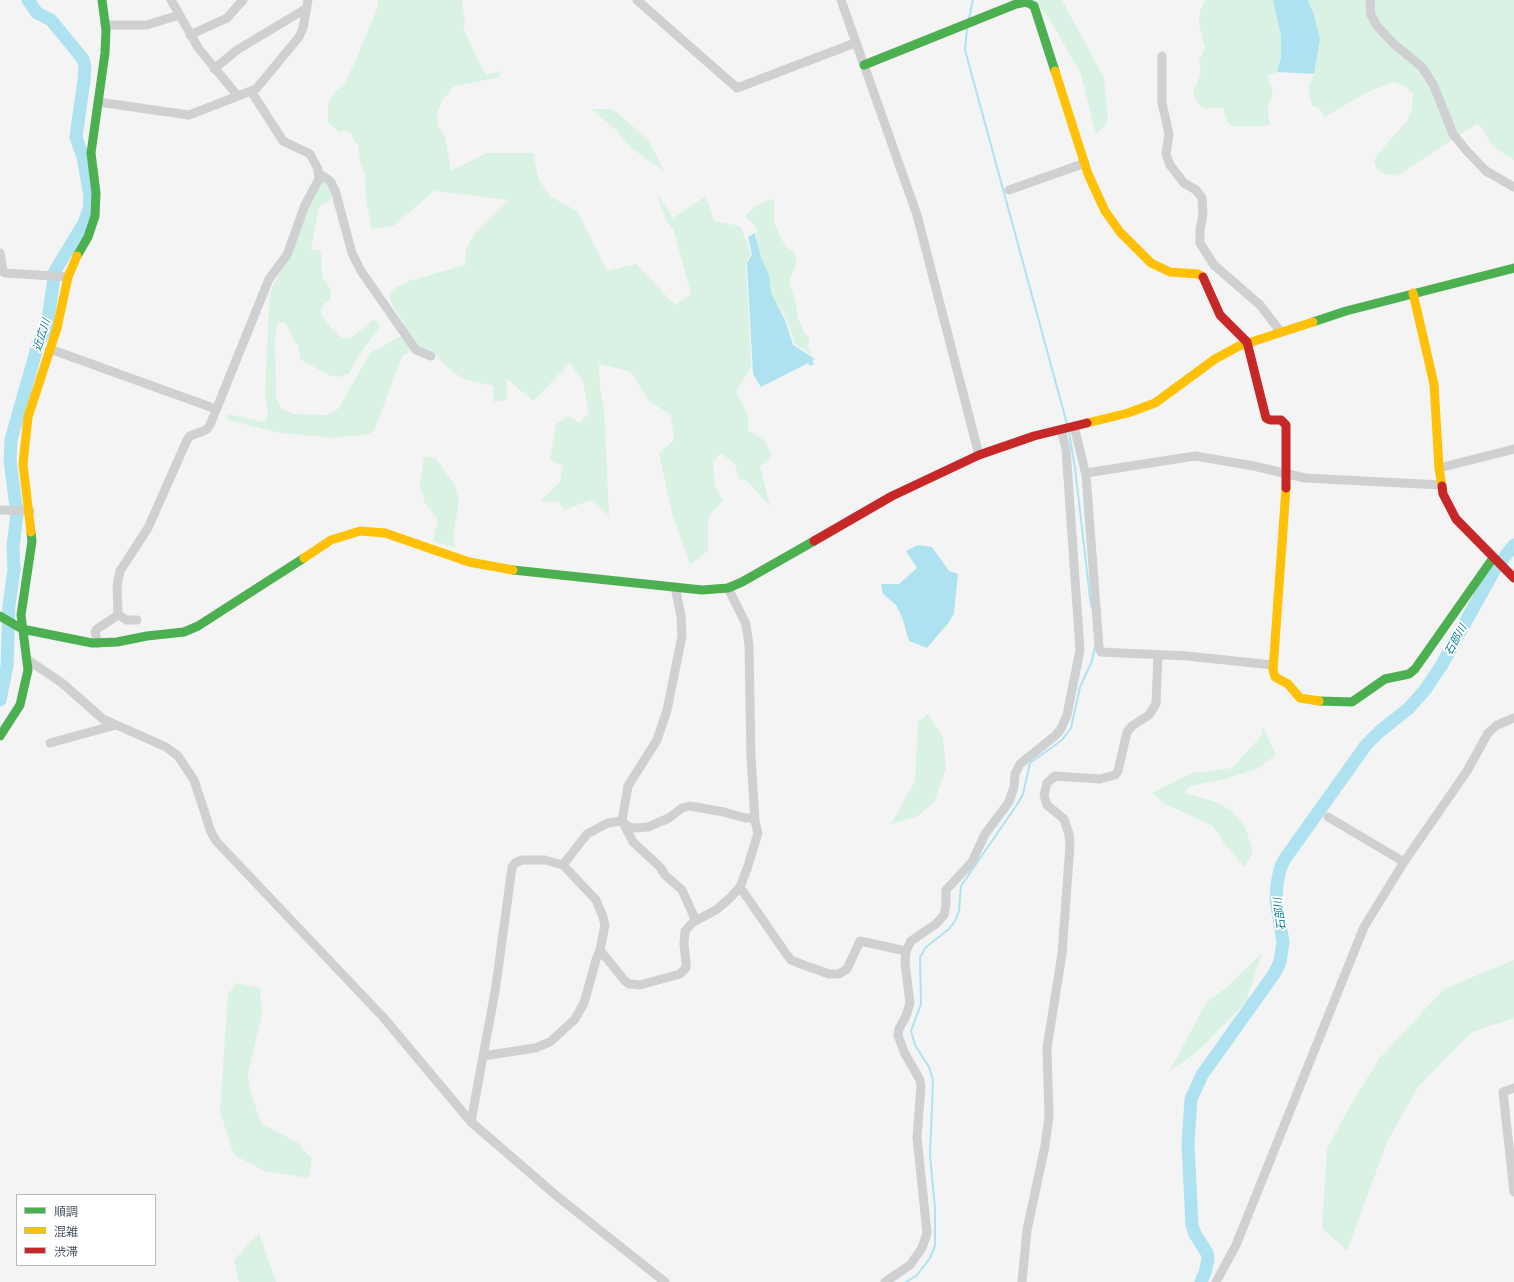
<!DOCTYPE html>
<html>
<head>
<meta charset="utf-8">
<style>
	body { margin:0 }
	#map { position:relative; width:1514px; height:1282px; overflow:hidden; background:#f4f4f4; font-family:"PT Sans Narrow","Noto Sans JP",sans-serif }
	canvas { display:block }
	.legend { position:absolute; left:16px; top:1194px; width:140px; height:72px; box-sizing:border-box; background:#fff; border:1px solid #b7bbc0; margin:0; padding:5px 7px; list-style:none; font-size:12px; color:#4a5661 }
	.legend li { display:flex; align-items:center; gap:8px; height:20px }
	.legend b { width:20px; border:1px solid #b7bbc0 }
</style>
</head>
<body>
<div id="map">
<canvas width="1514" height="1282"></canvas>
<ul class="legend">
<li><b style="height:5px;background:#4caf50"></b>順調</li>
<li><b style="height:5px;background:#ffc107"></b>混雑</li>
<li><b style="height:5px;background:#c62828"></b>渋滞</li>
</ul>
</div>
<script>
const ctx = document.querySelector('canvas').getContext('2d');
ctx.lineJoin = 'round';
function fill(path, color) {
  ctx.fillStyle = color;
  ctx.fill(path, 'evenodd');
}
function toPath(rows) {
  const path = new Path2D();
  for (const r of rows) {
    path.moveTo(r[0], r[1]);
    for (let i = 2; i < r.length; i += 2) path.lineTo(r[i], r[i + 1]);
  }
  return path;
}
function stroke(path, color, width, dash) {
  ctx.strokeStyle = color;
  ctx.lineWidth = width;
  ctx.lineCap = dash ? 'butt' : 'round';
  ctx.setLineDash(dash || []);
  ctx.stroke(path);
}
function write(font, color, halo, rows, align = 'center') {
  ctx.font = font + ' "PT Sans Narrow","Noto Sans JP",sans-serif';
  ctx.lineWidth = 3.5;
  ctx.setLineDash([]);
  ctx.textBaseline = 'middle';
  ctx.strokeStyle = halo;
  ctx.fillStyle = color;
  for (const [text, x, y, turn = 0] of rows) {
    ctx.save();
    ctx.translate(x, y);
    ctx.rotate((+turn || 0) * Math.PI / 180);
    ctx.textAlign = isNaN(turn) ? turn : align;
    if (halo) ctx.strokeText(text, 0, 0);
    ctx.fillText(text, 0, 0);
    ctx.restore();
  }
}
const green = toPath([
	[378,0,462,0,465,23,463,28,481,66,487,75,500,71,500,76,496,78,454,86,442,101,437,113,438,126,445,137,451,171,487,153,533,153,539,180,551,197,577,211,607,271,636,264,675,305,691,294,674,231,665,218,656,192,673,218,706,196,714,221,740,226,751,253,746,263,751,367,736,391,748,415,748,430,765,441,772,456,760,467,770,506,746,480,739,479,735,464,721,453,713,462,715,486,723,500,708,517,708,551,690,564,672,513,659,453,674,440,671,415,649,401,631,372,599,364,600,388,604,407,609,516,591,500,564,510,558,501,540,502,560,482,563,466,550,460,556,424,568,416,579,423,589,413,583,381,570,363,533,401,507,379,507,400,494,402,493,386,463,379,445,366,432,350,410,351,402,356,375,429,369,434,334,438,280,433,228,420,227,414,265,422,268,412,265,396,269,303,272,286,285,265,297,230,323,178,333,193,330,200,319,207,311,249,321,251,322,277,330,288,331,293,330,300,324,304,320,312,331,328,343,339,351,338,374,319,380,327,359,355,349,374,339,377,328,375,300,359,298,345,295,343,286,323,278,322,275,337,276,397,281,408,293,414,328,415,339,408,370,353,401,336,405,324,393,307,389,294,395,288,409,281,465,265,466,250,473,236,509,200,434,191,393,226,372,229,366,201,365,173,360,161,358,145,352,138,351,133,346,131,339,132,328,122,328,105,334,93,344,84,354,64,378,7],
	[1033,0,1062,0,1104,78,1108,121,1096,135,1081,74,1049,18],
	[1207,0,1273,0,1281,36,1281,58,1277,72,1267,76,1273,93,1267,109,1270,124,1261,126,1233,126,1227,121,1223,108,1204,108,1197,103,1193,93,1201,73,1199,61,1205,48,1199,25,1200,11,1204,2],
	[1308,0,1514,0,1514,160,1493,146,1478,123,1397,176,1385,174,1376,168,1374,161,1377,155,1407,121,1412,110,1413,94,1404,85,1392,82,1364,94,1325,117,1320,109,1312,105,1309,94,1309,85,1314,74,1320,39,1314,15],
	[591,109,613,109,648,140,665,172,630,147,616,130],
	[774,199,774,222,785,246,795,253,796,264,789,282,796,303,798,319,804,332,810,338,808,346,812,355,795,344,786,318,771,294,759,254,756,227,745,216,757,205],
	[424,456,436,458,455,486,459,501,453,538,456,548,433,541,438,520,425,503,420,486],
	[928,714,943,738,946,769,934,802,918,816,891,824,915,781,918,722],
	[1263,727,1276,755,1257,769,1221,780,1190,786,1184,793,1216,802,1233,812,1245,827,1253,852,1245,867,1225,845,1213,826,1163,803,1152,793,1192,773,1232,768,1261,736],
	[1262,953,1246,1002,1198,1051,1169,1072,1206,1003,1227,987],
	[1514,960,1514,1018,1472,1032,1418,1087,1387,1142,1347,1251,1322,1228,1327,1149,1350,1106,1379,1059,1444,989],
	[236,983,260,988,262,1014,248,1074,250,1090,261,1123,298,1143,312,1159,309,1178,265,1171,234,1155,220,1111,228,995],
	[259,1233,276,1282,239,1282,234,1260]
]);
const water = toPath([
	[1273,0,1308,0,1314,15,1320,39,1314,74,1277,72,1281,58,1281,36],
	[755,233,761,258,769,275,771,293,785,320,793,345,815,359,812,361,814,364,810,366,808,363,761,387,753,374,747,263,752,254,748,237],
	[918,545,932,547,949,571,958,574,954,613,949,622,927,648,909,641,902,617,896,605,883,594,881,584,899,584,917,568,906,551]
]);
const stream = toPath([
	[969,18,973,0],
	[967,29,965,50,1067,424],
	[1069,432,1075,468,1091,606],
	[906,1282,917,1275,930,1258,935,1246,935,1208,930,1155,933,1080,929,1067,915,1045,911,1031,921,1004,920,957,926,947,949,929,955,921,959,911,961,886,1018,803,1023,794,1030,763,1062,740,1071,728,1080,687,1092,661,1095,647]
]);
const river = toPath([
	[0,700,7,666,9,606,14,569,13,547,17,514,10,460,11,440,38,344,47,326,55,271,84,223,89,209,90,196,83,157,76,137,84,80,85,67,83,59,51,20,37,13,28,0],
	[1201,1282,1205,1273,1208,1259,1207,1253,1195,1234,1192,1225,1188,1144,1191,1099,1202,1075,1274,974,1280,962,1283,942,1276,900,1277,884,1280,869,1284,860,1366,745,1379,732,1409,708,1425,690,1441,666,1495,569,1514,545]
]);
const street = toPath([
	[171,0,199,49,237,95],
	[637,0,737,88,855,43],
	[841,0,917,215,979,455],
	[1370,0,1371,15,1377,26,1394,44,1422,67,1434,86,1453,134,1466,150,1486,171,1514,187],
	[105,25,147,25,179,15],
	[190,35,227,18,243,0],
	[1162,56,1162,103,1169,134,1166,154,1170,165,1184,183,1196,190,1202,198,1203,214,1200,230,1200,243,1214,265,1260,305,1280,331],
	[214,69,237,50,307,8],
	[98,102,189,115,256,89,299,37,303,28,308,0],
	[320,174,330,181,335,190,352,253,361,271,416,350,431,356],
	[1009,190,1085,163],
	[0,253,3,272,5,273,68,277],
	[50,349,216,409],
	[1074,426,1086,475,1099,647,1101,652,1187,656,1273,665],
	[1439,468,1514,449],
	[1086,473,1195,456,1254,466,1305,478,1441,485],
	[0,510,30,511],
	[675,587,681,616,682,636,667,710,657,740,628,786,622,821,633,842,660,867,665,875,682,890,696,921],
	[118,614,126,620,137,620],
	[98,644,95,632,97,629,115,617,118,614,117,586,120,571,148,528,187,440,190,436,206,430,210,425,269,279,287,255,305,205,319,179,318,169,310,154,283,141,251,91],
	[28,660,62,683,103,719,166,747,178,756,194,780,211,832,216,841,383,1017,471,1122,558,1197,665,1282],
	[50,743,116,725],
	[1328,817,1404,862],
	[563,865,587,834,608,823,622,821,627,826,633,828,648,827,669,818,682,808,690,806,724,812,745,818,755,818],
	[740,887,787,955,791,960,801,964,829,974,839,974,847,969,860,941,906,951],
	[600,950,625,981,629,984,640,985,680,974,686,968,686,964,684,944,685,931,693,922,716,910,730,898,740,887,747,869,758,833,755,821,751,758,749,645,746,624,728,588],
	[1514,1088,1503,1092,1514,1192],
	[471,1122,483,1056,495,992,500,956,512,867,515,863,522,860,545,860,563,865,596,900,603,917,605,925,600,950,596,960,584,1003,575,1019,550,1042,535,1048,483,1056],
	[885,1282,910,1265,922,1248,927,1233,917,1137,921,1086,920,1080,904,1052,898,1035,899,1029,906,1016,910,1003,905,963,906,951,911,941,936,924,944,915,946,905,946,890,972,862,985,834,1009,802,1014,787,1015,774,1020,764,1056,735,1061,729,1067,715,1080,650,1066,449,1061,429],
	[1022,1282,1027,1230,1045,1146,1049,1116,1047,1048,1062,954,1070,845,1069,834,1064,819,1047,805,1044,795,1047,783,1055,776,1100,779,1115,775,1118,771,1127,732,1132,726,1149,715,1156,704,1158,655],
	[1216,1282,1236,1245,1364,927,1404,862,1467,771,1488,733,1497,725,1514,718]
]);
const fast = toPath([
	[864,65,1016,4,1026,2,1034,6,1055,71],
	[77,256,88,237,95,216,96,193,91,153,105,53,106,30,102,0],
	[1313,322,1346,311,1514,268],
	[513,570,702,590,728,588,742,582,814,541],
	[0,616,22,629,92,643,117,642,147,636,184,632,198,626,304,558],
	[1319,701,1352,702,1385,679,1409,674,1415,669,1493,558],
	[0,736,20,705,28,670,21,615,32,541,31,532]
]);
const slow = toPath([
	[1055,71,1088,174,1105,211,1120,232,1151,263,1170,272,1198,274,1203,277],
	[1413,293,1434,384,1439,468,1442,486],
	[1087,423,1128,413,1155,403,1215,359,1239,346,1313,322],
	[1286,488,1273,670,1275,677,1288,684,1300,698,1319,701],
	[31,532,23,464,28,417,57,328,68,277,77,256],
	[304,558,331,540,360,531,385,533,469,562,513,570]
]);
const jam = toPath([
	[1203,277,1220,315,1247,342,1266,418,1270,420,1281,420,1286,425,1286,488],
	[1442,486,1443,494,1456,519,1514,578],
	[814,541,892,496,979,455,1034,436,1087,423]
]);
const waterNames = [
	["近広川",42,335,-72],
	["石部川",1456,640,-61],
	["石部川",1280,914,-97]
];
fill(green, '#d9f2e3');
fill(water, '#aee2f0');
stroke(stream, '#aee2f0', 2);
stroke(river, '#aee2f0', 13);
stroke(street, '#ced0d2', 9);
stroke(fast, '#4caf50', 9);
stroke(slow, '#ffc107', 9);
stroke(jam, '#c62828', 9);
write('italic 11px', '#0c7c9b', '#fff', waterNames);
</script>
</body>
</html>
